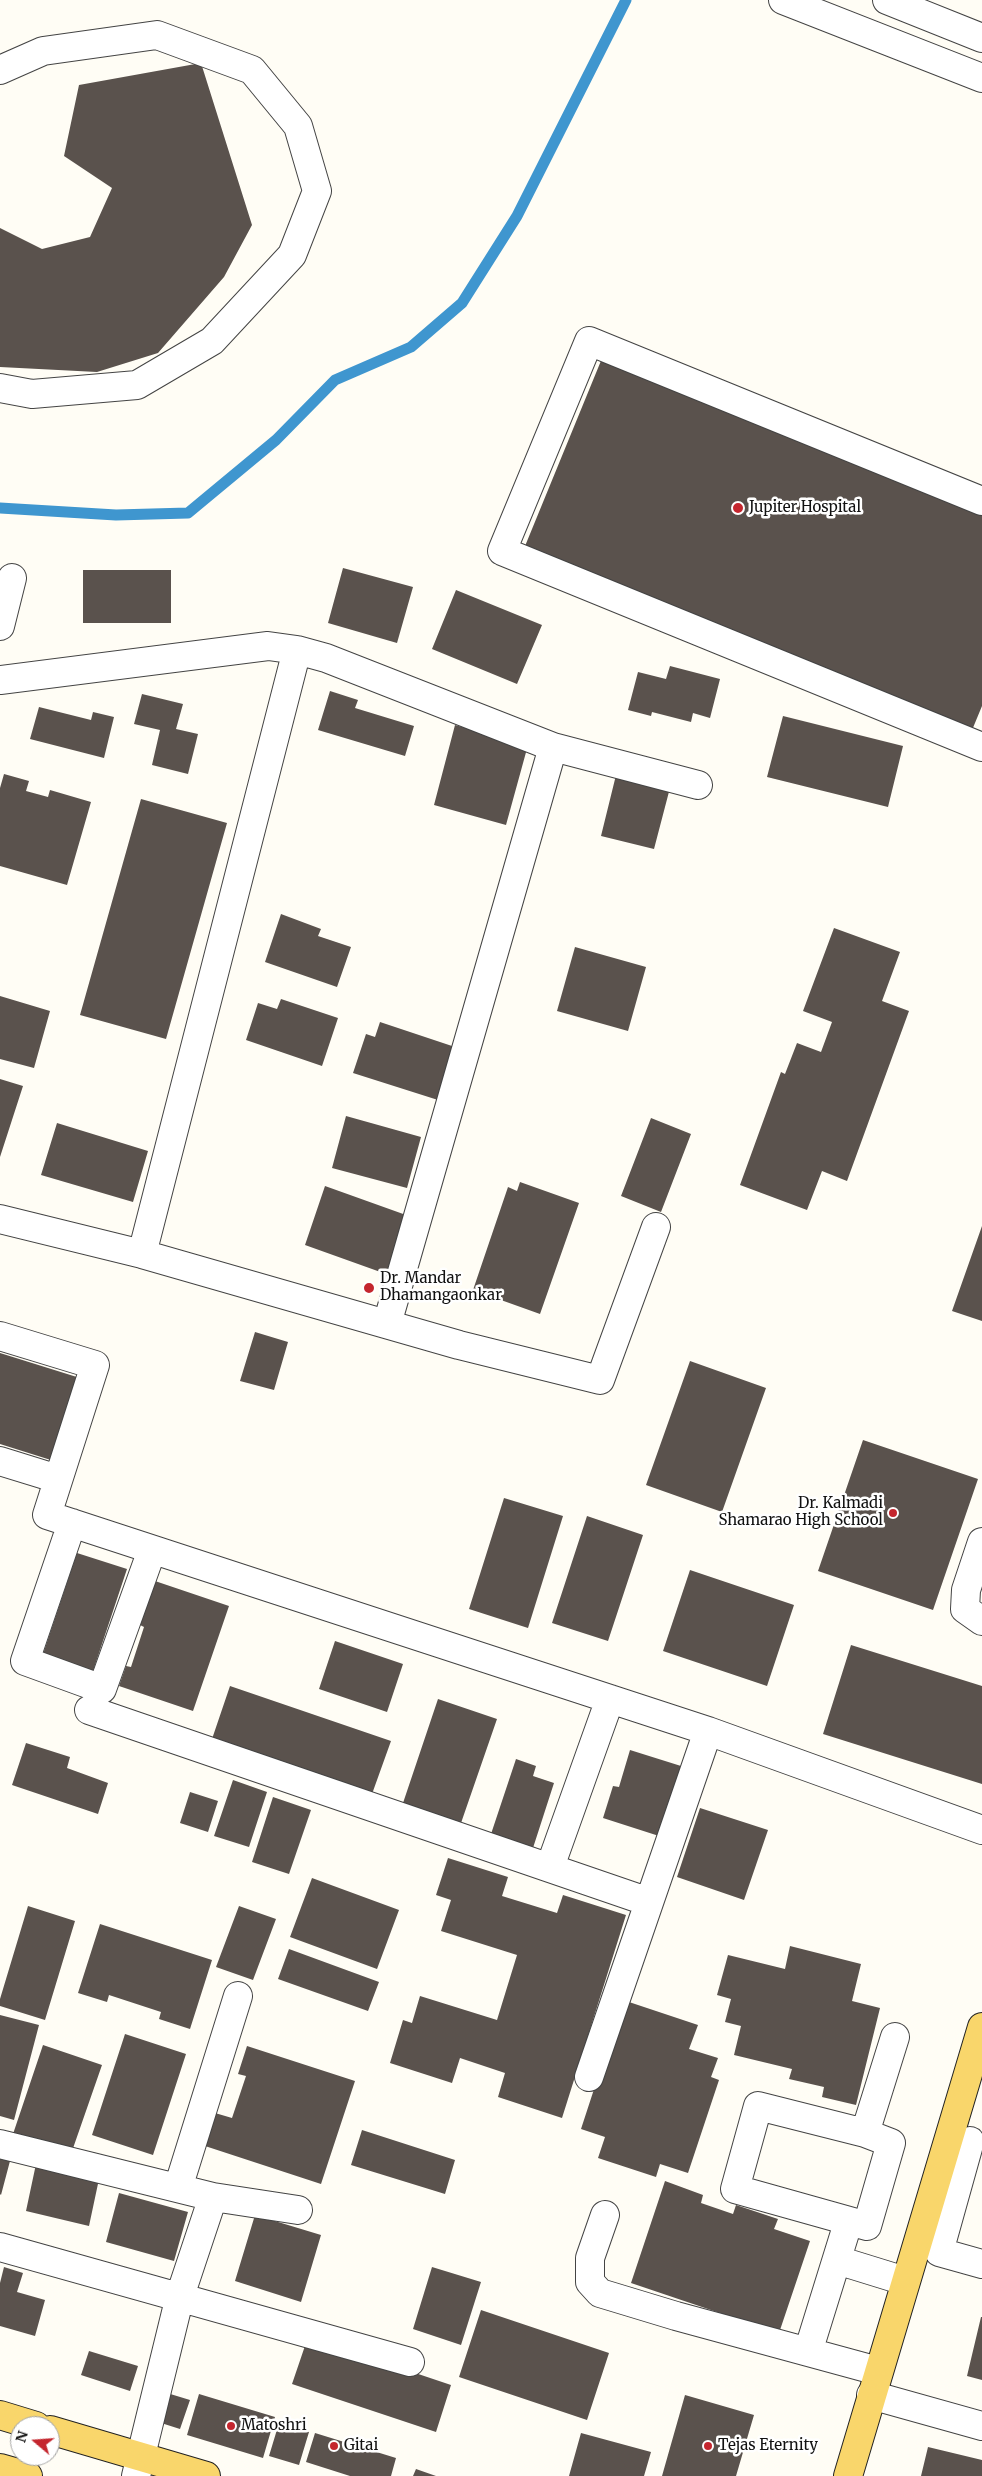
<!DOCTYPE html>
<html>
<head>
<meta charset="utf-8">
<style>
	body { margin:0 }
	#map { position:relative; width:982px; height:2476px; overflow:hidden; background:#fffdf5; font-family:Merriweather,serif }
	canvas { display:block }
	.north { position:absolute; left:10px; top:2416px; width:50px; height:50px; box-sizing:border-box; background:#fff; border:1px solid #a0a0a0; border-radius:50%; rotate:288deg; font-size:14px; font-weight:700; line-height:20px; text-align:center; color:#111 }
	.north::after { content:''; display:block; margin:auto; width:18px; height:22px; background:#c4262e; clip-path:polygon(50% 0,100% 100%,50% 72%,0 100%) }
</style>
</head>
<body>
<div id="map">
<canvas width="982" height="2476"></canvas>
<div class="north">N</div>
</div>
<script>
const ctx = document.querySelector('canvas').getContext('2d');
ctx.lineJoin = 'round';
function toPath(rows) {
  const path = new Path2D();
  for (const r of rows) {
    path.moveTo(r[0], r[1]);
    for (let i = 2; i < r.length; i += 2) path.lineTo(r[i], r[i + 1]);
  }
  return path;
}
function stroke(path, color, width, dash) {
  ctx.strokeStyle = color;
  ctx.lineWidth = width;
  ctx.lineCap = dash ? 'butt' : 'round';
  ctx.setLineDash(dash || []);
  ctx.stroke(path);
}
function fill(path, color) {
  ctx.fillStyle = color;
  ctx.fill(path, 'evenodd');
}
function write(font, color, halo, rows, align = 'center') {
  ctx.font = font + ' Merriweather,serif';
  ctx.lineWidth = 5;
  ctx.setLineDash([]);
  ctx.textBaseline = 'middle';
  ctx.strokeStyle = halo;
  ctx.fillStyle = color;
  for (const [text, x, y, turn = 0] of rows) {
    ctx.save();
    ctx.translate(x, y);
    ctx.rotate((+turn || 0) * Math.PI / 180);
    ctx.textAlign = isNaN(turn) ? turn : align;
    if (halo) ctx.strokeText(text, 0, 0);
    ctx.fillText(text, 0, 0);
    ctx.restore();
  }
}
const stream = toPath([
	[0,508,116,515,188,513,276,440,335,380,411,347,462,303,517,216,626,0]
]);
const building = toPath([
	[201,63,252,225,224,277,158,353,97,372,0,367,0,228,42,249,90,237,112,188,64,156,79,85],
	[605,351,982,506,982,706,970,735,523,551],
	[343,568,413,587,397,643,328,623],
	[83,570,171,570,171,623,83,623],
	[456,590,542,625,517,684,432,649],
	[670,666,720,679,710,718,693,713,691,722,652,712,651,716,628,710,638,672,666,679],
	[330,691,358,700,355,708,414,726,405,756,318,730],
	[142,694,183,704,176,729,198,734,188,774,152,765,160,730,134,724],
	[39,707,91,720,93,712,114,717,104,758,30,739],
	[783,716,903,746,888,807,767,777],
	[455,725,528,745,506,825,434,805],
	[617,771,671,784,654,849,601,836],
	[4,774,29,781,26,791,48,797,50,790,91,802,67,885,0,866,0,788],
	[141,799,227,823,166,1039,80,1015],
	[281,914,321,929,318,936,351,947,337,987,265,962],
	[834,928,900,952,882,1001,909,1011,847,1181,822,1171,807,1210,740,1185,781,1072,785,1074,797,1043,821,1052,832,1022,803,1011],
	[575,947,646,967,628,1031,557,1011],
	[0,996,50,1011,34,1068,0,1059],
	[281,999,338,1018,322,1066,246,1040,258,1003,277,1009],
	[380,1022,455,1047,438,1100,353,1073,366,1034,375,1037],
	[0,1079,23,1086,0,1157],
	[346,1116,421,1137,407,1188,332,1168],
	[651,1118,691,1134,661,1212,621,1196],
	[57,1123,148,1151,133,1202,41,1175],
	[520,1182,579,1203,540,1314,473,1290,508,1187,517,1191],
	[325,1186,406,1215,386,1274,305,1245],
	[982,1226,982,1321,952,1311],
	[255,1332,288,1342,274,1390,240,1381],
	[0,1353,80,1378,54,1461,0,1444],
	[690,1361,766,1388,722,1512,646,1485],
	[863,1440,978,1479,933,1610,818,1571],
	[504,1498,563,1516,528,1628,469,1609],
	[587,1516,643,1535,608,1641,552,1623],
	[77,1553,127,1569,93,1671,43,1654],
	[690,1570,794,1605,767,1686,663,1651],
	[155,1581,229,1606,193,1711,119,1686,126,1666,131,1667,144,1627,140,1625],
	[335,1641,403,1664,387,1712,319,1689],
	[851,1645,982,1686,982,1784,823,1734],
	[230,1686,391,1741,372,1794,212,1739],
	[438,1699,497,1719,461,1823,403,1803],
	[26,1743,70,1757,67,1768,108,1783,98,1814,12,1785],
	[630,1750,681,1766,659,1836,603,1818,613,1786,619,1787],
	[516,1759,536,1766,533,1776,554,1783,532,1851,490,1837],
	[233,1780,267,1792,249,1847,214,1836],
	[190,1792,218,1801,208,1832,180,1823],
	[273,1797,311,1810,289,1874,252,1862],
	[700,1808,768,1830,744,1900,677,1877],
	[448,1858,508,1877,502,1896,557,1913,563,1895,626,1915,562,2118,498,2097,505,2073,460,2058,452,2083,390,2063,403,2020,412,2023,420,1996,497,2020,517,1955,441,1931,451,1900,436,1895],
	[312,1878,399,1910,377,1969,290,1937],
	[28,1906,75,1921,45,2020,0,2006,0,1999],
	[239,1906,276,1919,253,1980,216,1967],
	[100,1924,212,1960,190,2029,159,2019,161,2012,109,1995,107,2002,78,1993],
	[790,1946,861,1964,852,2001,880,2008,856,2105,822,2097,824,2087,789,2079,792,2069,734,2055,741,2026,725,2022,731,1999,717,1995,728,1955,785,1969],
	[289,1949,379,1982,368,2011,278,1979],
	[629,2002,698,2025,689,2049,718,2058,711,2077,719,2080,688,2173,660,2164,656,2177,598,2158,605,2137,581,2129,613,2031,619,2033],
	[0,2015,39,2025,14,2120,0,2116],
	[125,2034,186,2054,153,2155,92,2135],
	[43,2045,102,2065,71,2154,13,2134],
	[247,2046,355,2081,321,2184,205,2146,215,2113,232,2118,246,2076,238,2074],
	[362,2130,455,2160,445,2194,351,2165],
	[0,2158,10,2161,1,2195,0,2194],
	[36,2164,99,2179,89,2226,26,2211],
	[665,2181,703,2195,701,2203,733,2214,736,2205,778,2219,774,2229,810,2241,779,2333,631,2283],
	[119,2193,188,2212,174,2261,106,2242],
	[255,2215,321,2235,301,2302,235,2281],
	[4,2267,23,2273,17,2292,45,2300,35,2336,0,2326,0,2283],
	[432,2267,481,2282,461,2345,413,2329],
	[481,2310,609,2353,587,2420,459,2377],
	[981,2317,982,2317,982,2380,967,2376],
	[308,2337,451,2385,436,2432,292,2384],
	[89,2351,138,2366,130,2391,81,2375],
	[167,2393,190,2400,180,2429,158,2422],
	[199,2394,275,2417,263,2458,187,2435],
	[685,2395,754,2415,736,2476,662,2476],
	[279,2423,309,2432,299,2465,269,2456],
	[315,2433,396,2458,391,2476,350,2476,306,2462],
	[581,2433,651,2452,644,2476,569,2476],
	[928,2447,982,2460,982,2476,921,2476],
	[416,2469,436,2476,413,2476]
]);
const minor = toPath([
	[783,0,982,78],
	[887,0,982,38],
	[0,70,43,51,157,35,252,70,298,126,317,191,292,255,212,341,137,385,32,394,0,388],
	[982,501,589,341,502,551,982,747],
	[0,626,12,578],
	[0,680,268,646,297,650,326,658,553,747,698,785],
	[0,1219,142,1254,459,1345,600,1380,656,1227],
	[142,1254,297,650],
	[387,1324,553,747],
	[0,1336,95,1365,47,1515,708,1731,982,1830],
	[0,1461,58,1479],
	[72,1523,25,1661,102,1689,152,1550],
	[982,1542,966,1590,965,1609,982,1621],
	[89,1710,649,1902],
	[550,1867,610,1699],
	[589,2077,708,1731],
	[865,2133,891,2143,867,2226,735,2189,758,2106,865,2133,895,2037],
	[970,2141,939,2252,982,2264],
	[0,2144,213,2197,298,2210],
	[178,2188,238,1996],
	[605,2215,590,2258,590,2282,600,2293,676,2316,878,2371],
	[0,2247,410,2362],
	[837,2260,905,2281],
	[808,2352,848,2223],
	[871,2395,982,2426],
	[136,2476,180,2296,213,2197]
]);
const major = toPath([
	[0,2415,36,2426],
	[50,2430,206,2476],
	[0,2468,28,2476],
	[848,2476,982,2027]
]);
const markers = [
	[738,508,6,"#c4262e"],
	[369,1288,6,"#c4262e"],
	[893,1513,5,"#c4262e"],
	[231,2426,5,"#c4262e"],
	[334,2446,5,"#c4262e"],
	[708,2446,5,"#c4262e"]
];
const poiNames = [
	["Jupiter Hospital",749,508],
	["Dr. Mandar",380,1279],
	["Dhamangaonkar",380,1296],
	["Dr. Kalmadi",883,1504,"right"],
	["Shamarao High School",883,1521,"right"],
	["Matoshri",241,2426],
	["Gitai",344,2446],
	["Tejas Eternity",718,2446]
];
stroke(stream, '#3f96cf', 11);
fill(building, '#5a524d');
stroke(minor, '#444', 30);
stroke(major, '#222', 30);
stroke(minor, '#fff', 28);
stroke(major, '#f9d66b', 28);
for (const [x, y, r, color] of markers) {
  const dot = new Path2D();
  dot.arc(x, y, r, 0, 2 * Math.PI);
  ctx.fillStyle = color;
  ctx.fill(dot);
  stroke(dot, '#fff', 2);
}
write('15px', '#111', '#fff', poiNames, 'left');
</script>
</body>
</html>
